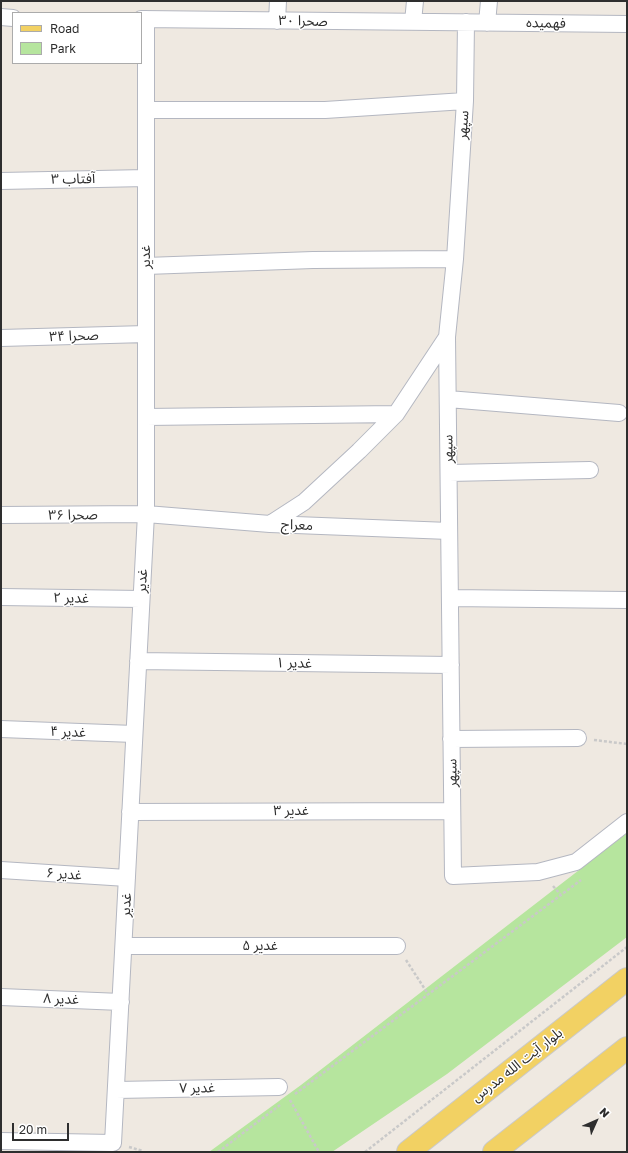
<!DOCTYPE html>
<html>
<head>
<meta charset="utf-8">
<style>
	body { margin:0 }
	#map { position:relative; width:628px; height:1153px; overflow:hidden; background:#efe9e1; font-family:"Golos Text",sans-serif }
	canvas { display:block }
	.frame { position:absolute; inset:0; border:2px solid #2e2e2e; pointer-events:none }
	.legend { position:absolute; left:12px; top:12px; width:130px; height:52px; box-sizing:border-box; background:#fff; border:1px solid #ababab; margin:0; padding:5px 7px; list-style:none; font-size:12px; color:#2e2e2e }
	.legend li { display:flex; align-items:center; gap:8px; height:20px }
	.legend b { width:20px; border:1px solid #ababab }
	.north { position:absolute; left:576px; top:1101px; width:40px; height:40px; -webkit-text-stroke:3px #fff; paint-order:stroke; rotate:45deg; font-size:11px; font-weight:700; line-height:16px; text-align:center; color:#2e2e2e }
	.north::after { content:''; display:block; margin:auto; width:14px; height:18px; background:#2e2e2e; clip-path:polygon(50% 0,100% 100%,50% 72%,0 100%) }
	.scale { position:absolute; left:12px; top:1123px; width:57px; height:18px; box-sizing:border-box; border:2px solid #2e2e2e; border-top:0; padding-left:5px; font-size:12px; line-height:14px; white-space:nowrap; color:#2e2e2e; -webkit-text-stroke:3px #fff; paint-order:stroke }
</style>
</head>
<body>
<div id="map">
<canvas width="628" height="1153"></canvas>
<div class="frame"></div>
<ul class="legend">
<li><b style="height:5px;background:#f2d163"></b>Road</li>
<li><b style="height:11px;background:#b6e59e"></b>Park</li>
</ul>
<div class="north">N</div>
<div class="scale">20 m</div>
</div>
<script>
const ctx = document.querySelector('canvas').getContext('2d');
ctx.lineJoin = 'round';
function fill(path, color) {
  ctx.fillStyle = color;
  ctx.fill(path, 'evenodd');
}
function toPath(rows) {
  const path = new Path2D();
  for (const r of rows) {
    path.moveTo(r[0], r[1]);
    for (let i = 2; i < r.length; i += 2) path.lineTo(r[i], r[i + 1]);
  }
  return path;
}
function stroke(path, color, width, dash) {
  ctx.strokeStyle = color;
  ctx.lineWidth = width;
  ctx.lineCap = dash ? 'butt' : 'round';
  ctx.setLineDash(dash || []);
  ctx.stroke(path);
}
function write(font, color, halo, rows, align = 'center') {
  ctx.font = font + ' "Golos Text","Noto Sans Arabic",sans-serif';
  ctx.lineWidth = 3;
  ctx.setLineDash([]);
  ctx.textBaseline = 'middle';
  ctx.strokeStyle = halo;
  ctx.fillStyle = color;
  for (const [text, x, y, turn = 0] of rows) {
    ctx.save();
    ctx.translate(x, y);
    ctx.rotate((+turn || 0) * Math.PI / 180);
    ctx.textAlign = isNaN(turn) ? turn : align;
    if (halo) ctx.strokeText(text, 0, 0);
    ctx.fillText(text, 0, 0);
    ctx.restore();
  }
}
const green = toPath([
	[627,833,627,937,447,1074,332,1152,209,1152,301,1085]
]);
const path = toPath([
	[594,740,627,744],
	[553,886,561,895],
	[406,960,428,994],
	[295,1094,581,880],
	[290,1100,319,1152],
	[129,1147,143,1151,143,1152],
	[218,1152,280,1105],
	[365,1152,627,947]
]);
const minor = toPath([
	[1,17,13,18],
	[141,19,627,24],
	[277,21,278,1],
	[413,22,415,1],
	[466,22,465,101,455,259,447,337,453,876,538,872,576,862,627,822],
	[487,23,489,1],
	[146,110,325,110,465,101],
	[1,181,146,178],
	[146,266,313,260,455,259],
	[1,338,146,334],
	[448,399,619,413],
	[146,417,396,414],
	[449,473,590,470],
	[1,515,146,514,270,524,449,531],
	[270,524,304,502,359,451,396,414,447,337],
	[1,597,141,599],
	[450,598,627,600],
	[138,661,451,665],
	[1,729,134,734],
	[451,739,578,738],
	[130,812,452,811],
	[1,870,127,878],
	[124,946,397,946],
	[1,997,121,1002],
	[116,1090,279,1087],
	[1,1141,113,1143,146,514,146,19]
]);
const primary = toPath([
	[408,1152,627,979],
	[494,1152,627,1048]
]);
const streetNames = [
	["صحرا ۳۰",303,21,1],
	["فهمیده",546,23,1],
	["سپهر",463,125,-86],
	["آفتاب ۳",73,179,-1],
	["غدیر",146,257,-90],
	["صحرا ۳۴",74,336,-2],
	["سپهر",448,449,-91],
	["صحرا ۳۶",73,515,-1],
	["معراج",297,525,2],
	["غدیر",142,581,-87],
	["غدیر ۲",71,598,1],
	["غدیر ۱",294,663,1],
	["غدیر ۴",68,732,2],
	["سپهر",452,773,-91],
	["غدیر ۳",291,811],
	["غدیر ۶",64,874,4],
	["غدیر",126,905,-87],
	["غدیر ۵",260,946],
	["غدیر ۸",61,999,2],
	["بلوار آیت الله مدرس",517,1065,-38],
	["غدیر ۷",197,1088,-1]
];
fill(green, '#b6e59e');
stroke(minor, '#b4b7c1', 18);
stroke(primary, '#c9c9c9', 24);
stroke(path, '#c9c9c9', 2.5, [3, 2]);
stroke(minor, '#fff', 16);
stroke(primary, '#f2d163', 22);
write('14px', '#2e2e2e', '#fff', streetNames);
</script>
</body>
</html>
